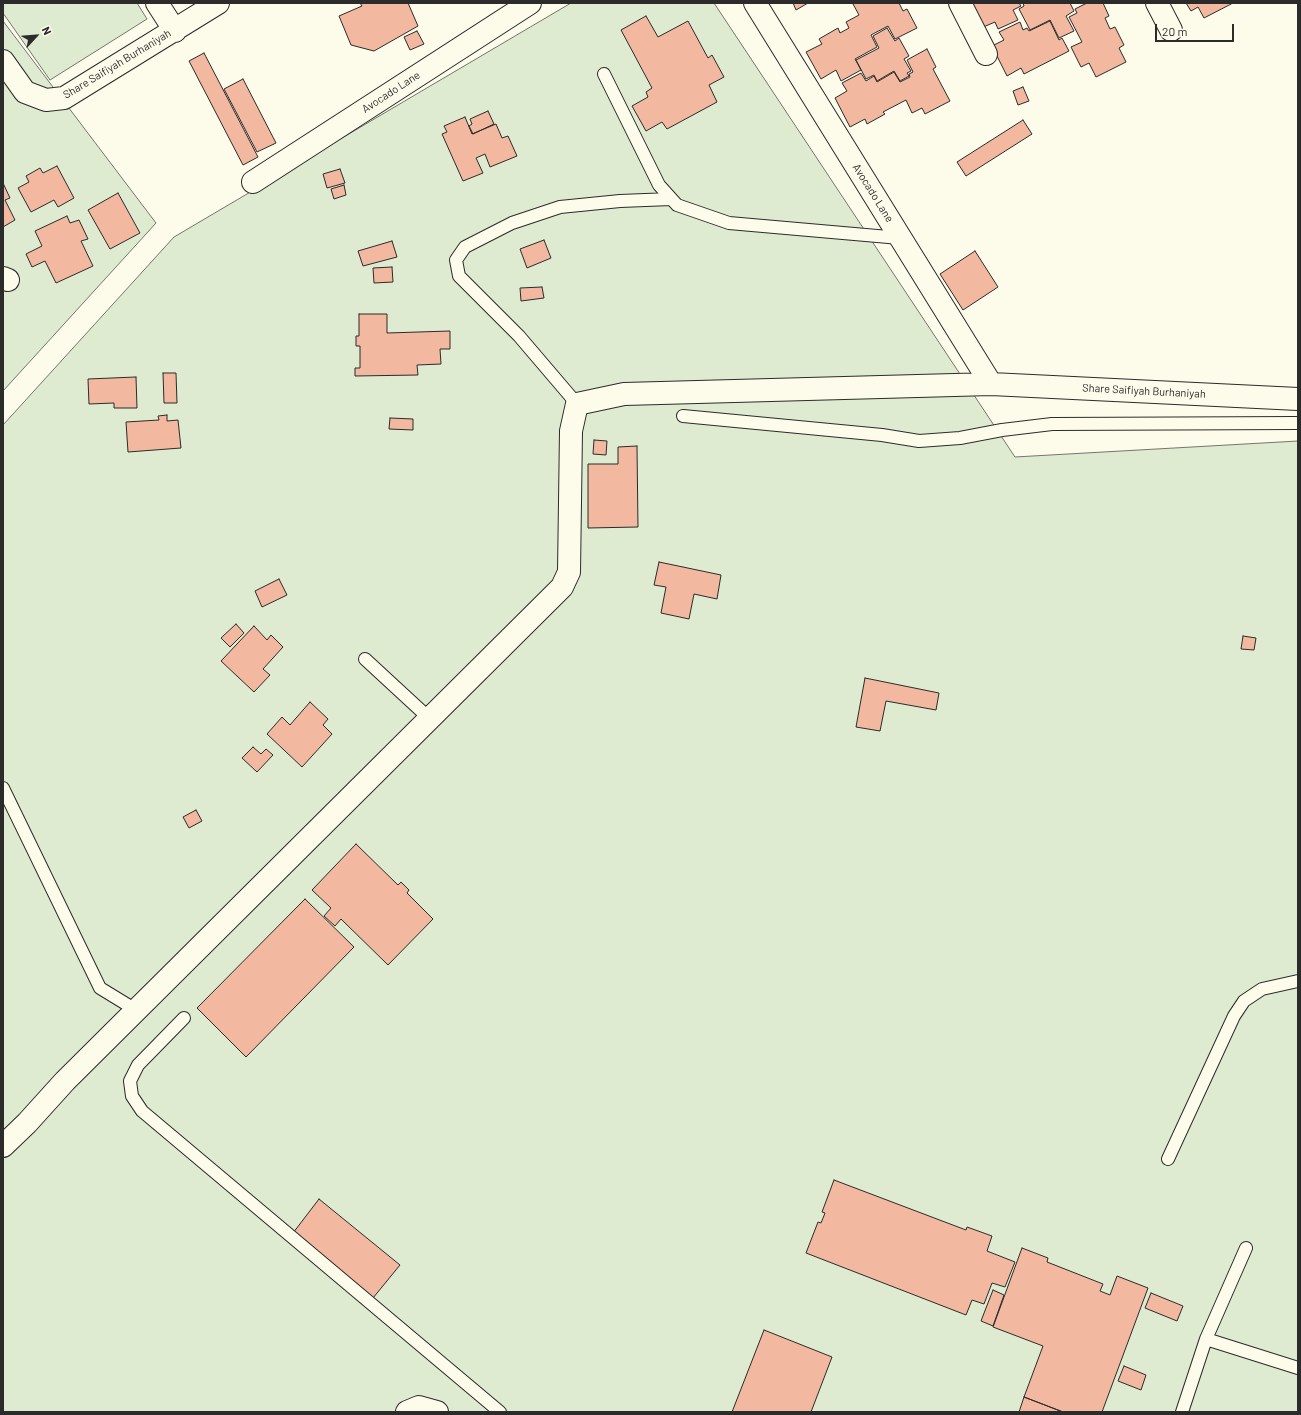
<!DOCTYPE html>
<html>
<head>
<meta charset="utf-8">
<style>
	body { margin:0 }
	#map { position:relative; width:1301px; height:1415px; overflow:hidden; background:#fdfbea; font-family:Barlow,sans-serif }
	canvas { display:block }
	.frame { position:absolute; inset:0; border:4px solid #2b2b2b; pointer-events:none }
	.north { position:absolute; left:16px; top:16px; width:40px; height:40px; -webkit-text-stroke:3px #fdfbea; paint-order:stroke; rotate:64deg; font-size:11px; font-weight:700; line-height:16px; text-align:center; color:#2b2b2b }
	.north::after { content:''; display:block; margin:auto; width:14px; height:18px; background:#2b2b2b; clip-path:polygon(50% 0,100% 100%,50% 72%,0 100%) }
	.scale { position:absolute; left:1155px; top:24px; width:79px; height:18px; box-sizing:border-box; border:2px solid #2b2b2b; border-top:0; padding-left:5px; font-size:12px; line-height:14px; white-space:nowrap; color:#2b2b2b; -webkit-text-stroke:3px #fdfbea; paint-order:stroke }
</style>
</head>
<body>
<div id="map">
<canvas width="1301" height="1415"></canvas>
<div class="frame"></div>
<div class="north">N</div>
<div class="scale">20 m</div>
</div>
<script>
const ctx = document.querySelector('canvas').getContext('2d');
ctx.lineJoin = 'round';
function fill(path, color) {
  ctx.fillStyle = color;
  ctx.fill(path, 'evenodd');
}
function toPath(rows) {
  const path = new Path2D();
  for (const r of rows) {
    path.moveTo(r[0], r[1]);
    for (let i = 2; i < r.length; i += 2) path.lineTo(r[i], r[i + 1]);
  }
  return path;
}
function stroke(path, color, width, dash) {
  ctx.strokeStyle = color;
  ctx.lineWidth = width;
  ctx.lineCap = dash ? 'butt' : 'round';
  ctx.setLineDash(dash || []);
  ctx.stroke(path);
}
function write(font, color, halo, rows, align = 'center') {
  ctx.font = font + ' Barlow,sans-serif';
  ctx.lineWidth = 3;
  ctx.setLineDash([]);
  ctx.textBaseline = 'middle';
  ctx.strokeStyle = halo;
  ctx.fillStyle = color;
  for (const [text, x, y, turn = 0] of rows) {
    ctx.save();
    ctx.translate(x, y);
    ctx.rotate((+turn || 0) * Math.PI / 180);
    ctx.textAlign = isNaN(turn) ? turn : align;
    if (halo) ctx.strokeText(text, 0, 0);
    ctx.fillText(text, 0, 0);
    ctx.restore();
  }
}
const green = toPath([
	[3,3,137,3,147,19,50,80,3,13,3,3],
	[571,3,714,3,1015,457,1298,441,1298,1412,3,1412,3,425,174,237,571,3],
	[3,21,156,223,3,391,3,21]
]);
const building = toPath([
	[360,3,408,3,418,26,374,51,351,45,339,16,362,6,360,3],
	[793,3,808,3,796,10,793,3],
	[855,3,899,3,903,11,907,9,917,28,895,39,888,26,871,35,877,47,855,59,861,70,841,81,836,70,821,79,806,52,822,44,819,39,838,28,840,33,849,28,846,22,859,15,853,4,855,3],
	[969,3,1019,3,1021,6,1013,10,1018,20,998,29,995,22,981,28,969,3],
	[1023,3,1070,3,1074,11,1066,16,1074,31,1059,38,1050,20,1030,30,1019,9,1024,6,1023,3],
	[1087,3,1103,3,1109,16,1105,18,1110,29,1115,27,1124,45,1119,48,1126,62,1096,77,1089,63,1081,67,1071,47,1082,42,1069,17,1077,13,1075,9,1087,3],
	[1186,3,1233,3,1204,18,1198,7,1191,11,1186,3],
	[646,16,658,37,688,21,708,58,712,55,724,77,709,85,717,102,667,129,662,122,646,131,632,106,648,97,646,92,652,88,621,30,646,16],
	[1050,21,1059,40,1062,38,1069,51,1024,74,1021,68,1007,76,992,46,1004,40,999,32,1020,22,1023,30,1027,28,1029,31,1050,21],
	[887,28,895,41,899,38,909,56,904,59,911,71,907,73,909,76,900,81,894,71,877,81,874,75,866,79,856,60,879,48,873,36,887,28],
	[417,31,424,44,410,50,404,37,417,31],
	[927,49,936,67,933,69,950,101,925,114,922,108,912,113,906,100,883,112,885,114,867,124,865,119,850,127,835,98,847,91,842,83,861,73,866,81,874,76,877,82,894,72,900,82,910,77,909,74,913,72,907,60,927,49],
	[204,53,258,157,243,165,189,61,204,53],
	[243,79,276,143,257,152,224,89,243,79],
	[1023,87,1029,101,1018,105,1013,91,1023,87],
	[488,111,494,124,473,134,469,126,472,124,470,119,488,111],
	[465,117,472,134,496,124,502,138,508,136,517,156,490,167,485,154,476,158,483,173,463,181,442,134,447,132,444,126,465,117],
	[1023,120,1032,134,966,176,957,162,1023,120],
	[57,166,74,198,58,207,54,200,31,212,18,188,29,182,26,176,40,168,43,173,57,166],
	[340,169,345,183,327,188,323,174,340,169],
	[3,183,10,198,5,200,15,220,3,227,3,183],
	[344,185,346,195,334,199,331,189,344,185],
	[118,193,140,233,110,249,88,210,118,193],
	[67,216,70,223,79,220,88,239,81,241,93,266,56,283,45,261,32,267,26,254,42,246,35,231,67,216],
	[544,240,551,258,527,268,520,249,544,240],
	[392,241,397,257,363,266,358,251,392,241],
	[975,251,998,287,963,310,940,274,975,251],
	[392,267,393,282,374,283,373,268,392,267],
	[542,287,544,298,521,301,520,288,542,287],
	[359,314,387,314,387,333,450,331,450,349,440,349,441,364,417,365,418,375,355,376,355,368,360,368,360,346,356,346,356,336,359,336,359,314],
	[163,373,176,373,177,403,164,403,163,373],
	[136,377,137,408,114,408,114,403,89,404,88,379,136,377],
	[167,415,167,421,178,420,181,448,128,452,126,422,159,420,158,416,167,415],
	[390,418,413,419,413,430,389,429,390,418],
	[594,440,607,441,606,455,593,454,594,440],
	[637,446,638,527,588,528,588,464,618,464,618,447,637,446],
	[659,562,721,575,717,599,694,594,689,619,661,613,666,587,654,585,659,562],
	[279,579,287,595,262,607,255,591,279,579],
	[236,624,244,633,230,647,221,638,236,624],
	[254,626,267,640,271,635,283,647,263,669,270,675,254,692,221,661,254,626],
	[1243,636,1256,638,1254,650,1241,649,1243,636],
	[865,678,939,693,936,710,886,701,880,731,856,727,865,678],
	[310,702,328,719,323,725,332,734,302,767,267,734,282,717,290,725,310,702],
	[253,747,261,754,266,749,273,755,257,772,242,758,253,747],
	[196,810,202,821,189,828,183,817,196,810],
	[356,844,398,885,401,882,409,890,407,893,433,919,388,965,341,919,335,926,324,916,331,908,312,890,356,844],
	[305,899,354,947,246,1057,197,1008,305,899],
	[834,1180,966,1230,967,1227,992,1236,987,1251,1015,1262,1005,1287,992,1283,984,1304,972,1300,966,1315,806,1253,818,1222,821,1223,825,1213,822,1212,834,1180],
	[319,1199,400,1265,373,1298,293,1233,319,1199],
	[1022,1248,1048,1258,1047,1262,1103,1284,1100,1291,1110,1295,1117,1276,1148,1288,1102,1412,1063,1412,1024,1397,1043,1346,993,1327,1022,1248],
	[993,1290,1004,1295,993,1326,981,1321,993,1290],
	[1151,1293,1183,1306,1177,1321,1145,1308,1151,1293],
	[764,1330,832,1357,811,1412,732,1412,764,1330],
	[1124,1366,1146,1375,1141,1390,1118,1381,1124,1366],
	[1024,1397,1063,1412,1019,1412,1024,1397]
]);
const service = toPath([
	[604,74,659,185,677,205,729,223,900,238],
	[577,404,519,336,459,276,456,260,465,247,512,223,560,207,620,201,671,199],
	[683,416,882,435,919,441,960,438,1002,430,1052,424,1298,423],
	[365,659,430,719],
	[3,788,100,988,136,1010],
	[184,1018,138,1065,130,1081,132,1096,142,1111,500,1412],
	[1168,1159,1234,1016,1244,1001,1262,989,1298,981],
	[1206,1339,1298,1368],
	[1182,1412,1206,1339,1246,1248]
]);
const minor = toPath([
	[157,3,175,31],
	[755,3,991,384],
	[960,3,986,54],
	[1157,3,1171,30],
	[3,61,25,92,46,100,64,98,218,3],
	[253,182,530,3],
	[3,278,8,280],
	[3,1146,27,1123,65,1081,562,587,569,572,571,431,577,404,624,394,991,384,1298,399],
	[407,1412,419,1407,437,1412]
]);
const streetNames = [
	["Share Saifiyah Burhaniyah",117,64,-31],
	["Avocado Lane",391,92,-33],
	["Avocado Lane",873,193,58],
	["Share Saifiyah Burhaniyah",1144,391,3]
];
fill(green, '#deebd1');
stroke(green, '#74746e', 1);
fill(building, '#f2b8a0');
stroke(building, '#2b2b2b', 1);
stroke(service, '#2b2b2b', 14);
stroke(minor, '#2b2b2b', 24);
stroke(service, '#fdfbea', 12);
stroke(minor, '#fdfbea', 22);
write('11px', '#2b2b2b', '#fdfbea', streetNames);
</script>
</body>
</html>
